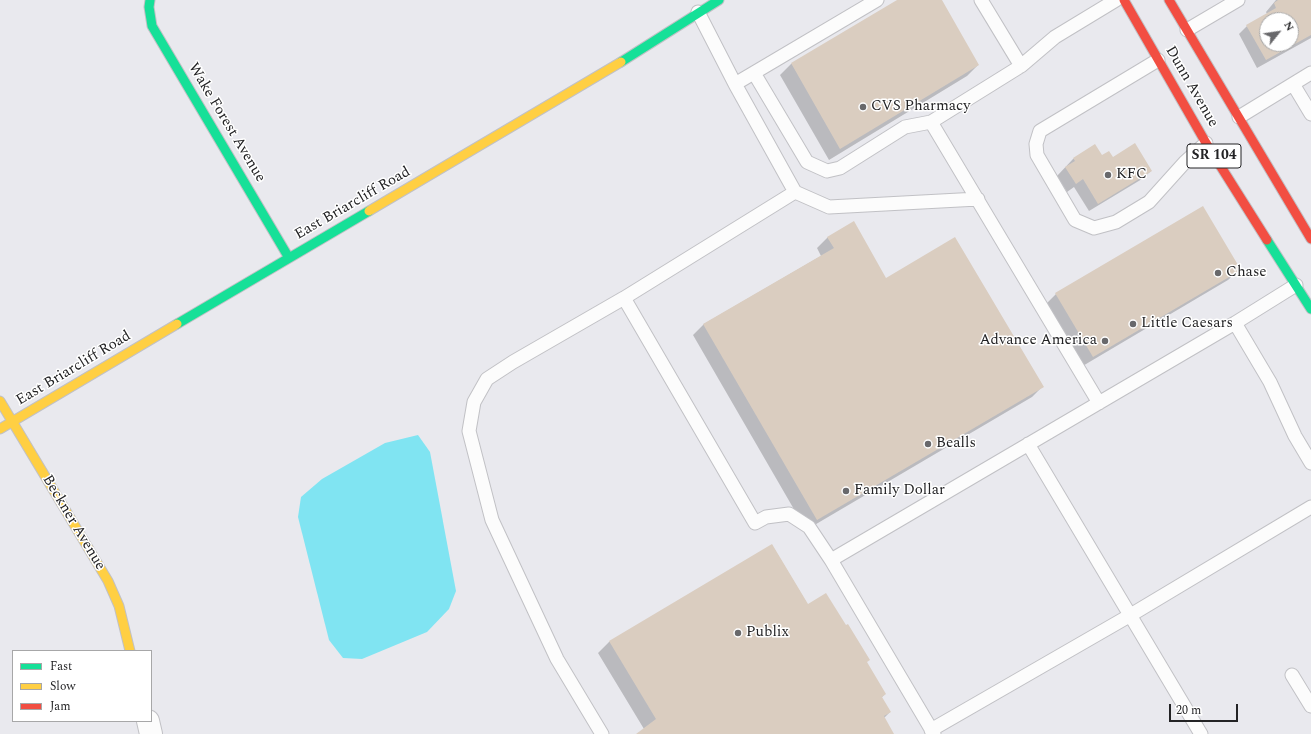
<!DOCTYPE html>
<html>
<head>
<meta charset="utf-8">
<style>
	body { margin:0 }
	#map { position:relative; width:1311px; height:734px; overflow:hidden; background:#e9e9ee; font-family:Spectral,serif }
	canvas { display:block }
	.legend { position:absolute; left:12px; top:650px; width:140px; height:72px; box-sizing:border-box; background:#fff; border:1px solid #a7a7a8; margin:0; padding:5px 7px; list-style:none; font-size:12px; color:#232325 }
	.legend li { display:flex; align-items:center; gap:8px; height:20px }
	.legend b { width:20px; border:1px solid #a7a7a8 }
	.north { position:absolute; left:1259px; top:12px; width:40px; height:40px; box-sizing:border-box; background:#fff; border:1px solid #a7a7a8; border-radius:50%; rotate:60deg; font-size:11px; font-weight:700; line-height:16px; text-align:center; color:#232325 }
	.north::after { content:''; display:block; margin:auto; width:14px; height:18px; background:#68686b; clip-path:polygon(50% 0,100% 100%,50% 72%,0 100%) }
	.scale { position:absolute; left:1169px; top:704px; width:69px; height:18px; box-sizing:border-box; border:2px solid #232325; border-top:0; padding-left:5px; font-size:12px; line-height:14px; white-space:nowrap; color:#232325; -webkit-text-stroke:3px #fff; paint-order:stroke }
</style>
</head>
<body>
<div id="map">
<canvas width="1311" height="734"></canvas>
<ul class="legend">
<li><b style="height:5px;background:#16e098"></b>Fast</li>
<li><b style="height:5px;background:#ffcf43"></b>Slow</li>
<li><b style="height:5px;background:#f24e42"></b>Jam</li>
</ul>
<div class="north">N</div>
<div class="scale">20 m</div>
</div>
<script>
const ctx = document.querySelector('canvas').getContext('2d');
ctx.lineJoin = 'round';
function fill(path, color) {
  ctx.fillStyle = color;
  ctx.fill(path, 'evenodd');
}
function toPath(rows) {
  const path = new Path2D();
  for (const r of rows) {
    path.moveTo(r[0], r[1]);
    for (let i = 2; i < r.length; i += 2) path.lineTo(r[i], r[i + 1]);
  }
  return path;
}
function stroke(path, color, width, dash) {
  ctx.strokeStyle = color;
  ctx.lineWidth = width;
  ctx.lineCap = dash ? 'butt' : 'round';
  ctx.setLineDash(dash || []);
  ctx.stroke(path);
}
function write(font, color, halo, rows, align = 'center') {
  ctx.font = font + ' Spectral,serif';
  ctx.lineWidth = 3;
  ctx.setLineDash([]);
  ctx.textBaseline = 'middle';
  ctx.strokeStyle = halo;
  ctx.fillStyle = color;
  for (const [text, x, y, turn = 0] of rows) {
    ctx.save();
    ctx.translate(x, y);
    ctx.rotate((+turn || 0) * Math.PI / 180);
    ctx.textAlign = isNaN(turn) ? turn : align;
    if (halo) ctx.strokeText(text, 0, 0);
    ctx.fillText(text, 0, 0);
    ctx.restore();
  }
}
const water = toPath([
	[418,435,430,452,456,591,449,609,427,632,362,659,343,658,329,640,298,517,301,497,322,479,385,443]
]);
const shadow = toPath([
	[899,0,941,0,978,65,967,76,829,160,780,75,791,64],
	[1276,0,1311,0,1311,38,1257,68,1239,34,1247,26,1267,14,1266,12],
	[1267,20,1291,20,1291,44,1267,44],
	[1095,146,1101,156,1151,171,1142,179,1089,211,1074,187,1067,192,1057,176,1073,159],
	[828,237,886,280,1043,386,1032,397,806,530,693,335,704,324,821,256,817,248],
	[1239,270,1228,280,1081,367,1045,305,1056,294],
	[772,545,808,605,866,662,885,694,881,698,890,712,884,718,893,734,637,734,644,729,598,653,609,642]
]);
const building = toPath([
	[897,0,942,0,979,65,840,149,791,63],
	[1278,0,1311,0,1311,35,1266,60,1246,25,1276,8,1274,3],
	[1267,20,1291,20,1291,44,1267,44],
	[1135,143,1152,171,1098,204,1083,179,1076,184,1065,167,1075,161,1073,158,1095,144,1102,155,1109,151,1113,157],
	[1203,206,1241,270,1093,357,1055,293],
	[854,221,886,278,955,237,1044,387,817,520,703,324,834,248,827,237],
	[772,544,808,604,826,593,846,625,848,624,870,660,867,662,886,694,882,697,891,712,884,716,894,734,636,734,656,719,609,641]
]);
const lane = toPath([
	[877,0,735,84,795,192,829,207,978,199],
	[981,0,1021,66,931,122,1099,403],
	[698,12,735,84],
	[1187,30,1238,0],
	[1158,60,1040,131,1036,144,1037,155,1075,220,1094,228,1116,222,1149,202,1185,162,1206,143],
	[1021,66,1055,37,1116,0],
	[754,73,807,162,827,171,840,168,905,127,931,122],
	[1293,84,1311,114],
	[1239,117,1311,73],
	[624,298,755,523,766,517,789,514,809,527,831,560,934,734],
	[1235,323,1270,382,1295,436,1311,463],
	[1028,444,1201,734],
	[831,560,1235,323,1296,285],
	[1292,675,1311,706],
	[931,730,1129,616,1311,507],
	[602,734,557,659,492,520,469,431,474,402,487,379,513,362,624,298,795,192]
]);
const street = toPath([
	[148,721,151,734]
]);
const fast = toPath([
	[150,0,149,7,152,26,289,258],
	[621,62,719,0],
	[1267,240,1311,309],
	[177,324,369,211]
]);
const slow = toPath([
	[369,211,621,62],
	[0,401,108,581,119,606,130,651],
	[0,429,177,324]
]);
const jam = toPath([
	[1124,0,1206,143,1267,240],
	[1169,0,1311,239]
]);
const markers = [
	[863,107,4,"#68686b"],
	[1108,175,4,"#68686b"],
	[1218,273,4,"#68686b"],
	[1133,324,4,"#68686b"],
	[1105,341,4,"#68686b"],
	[928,444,4,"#68686b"],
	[846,491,4,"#68686b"],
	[738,633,4,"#68686b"]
];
const shields = [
	[1214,156,54]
];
const shieldNames = [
	["SR 104",1214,156]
];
const streetNames = [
	["Dunn Avenue",1191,87,60],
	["Wake Forest Avenue",226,123,59],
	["East Briarcliff Road",353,204,-30],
	["East Briarcliff Road",74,369,-31],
	["Beckner Avenue",73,523,59]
];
const poiNames = [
	["CVS Pharmacy",871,107],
	["KFC",1116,175],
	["Chase",1226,273],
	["Little Caesars",1141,324],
	["Advance America",1097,341,"right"],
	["Bealls",936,444],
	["Family Dollar",854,491],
	["Publix",746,633]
];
fill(water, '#80e4f2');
fill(shadow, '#0003');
fill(building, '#dacdc0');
stroke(lane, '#c1c1c5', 15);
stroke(street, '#c1c1c5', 24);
stroke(fast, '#c1c1c5', 11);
stroke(slow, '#c1c1c5', 11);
stroke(jam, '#c1c1c5', 11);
stroke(lane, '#fcfcfc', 13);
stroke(street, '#fcfcfc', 22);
stroke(fast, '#16e098', 9);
stroke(slow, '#ffcf43', 9);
stroke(jam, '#f24e42', 9);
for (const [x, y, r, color] of markers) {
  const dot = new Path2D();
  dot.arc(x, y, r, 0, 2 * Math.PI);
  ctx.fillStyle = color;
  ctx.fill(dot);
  stroke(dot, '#fff', 1.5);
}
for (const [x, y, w] of shields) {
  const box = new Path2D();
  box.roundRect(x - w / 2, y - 12, w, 24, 3);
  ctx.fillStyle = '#fff';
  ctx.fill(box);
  stroke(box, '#232325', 1);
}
write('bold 14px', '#232325', null, shieldNames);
write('15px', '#232325', '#fff', streetNames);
write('15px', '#232325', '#fff', poiNames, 'left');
</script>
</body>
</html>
